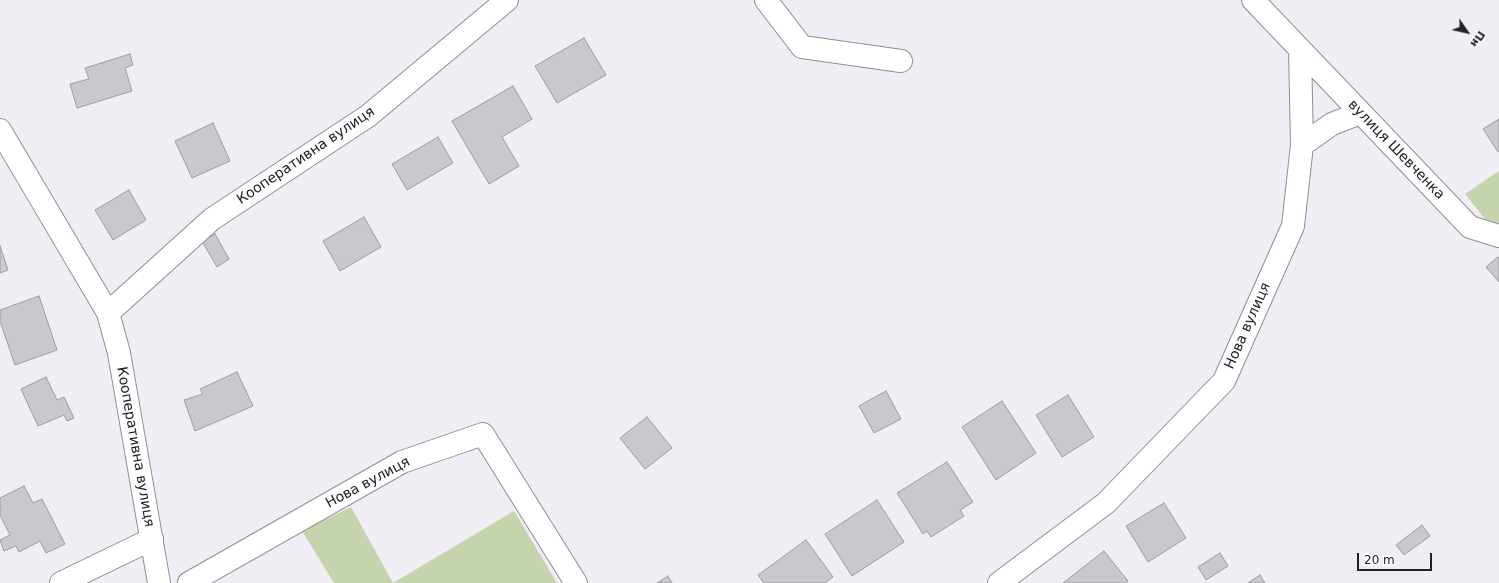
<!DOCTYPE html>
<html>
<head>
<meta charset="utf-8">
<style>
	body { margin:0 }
	#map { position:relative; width:1499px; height:583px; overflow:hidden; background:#f0edf4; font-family:"DejaVu Sans",sans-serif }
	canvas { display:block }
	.north { position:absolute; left:1447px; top:12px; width:40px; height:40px; -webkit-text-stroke:3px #fdfcfe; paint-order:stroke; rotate:124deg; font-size:11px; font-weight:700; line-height:16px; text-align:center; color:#212023 }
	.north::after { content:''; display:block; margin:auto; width:14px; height:18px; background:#212023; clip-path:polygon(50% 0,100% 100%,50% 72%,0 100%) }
	.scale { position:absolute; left:1357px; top:553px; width:75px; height:18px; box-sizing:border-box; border:2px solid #212023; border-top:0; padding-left:5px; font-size:12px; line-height:14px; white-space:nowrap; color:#212023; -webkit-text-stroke:3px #fdfcfe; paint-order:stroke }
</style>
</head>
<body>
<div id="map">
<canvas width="1499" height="583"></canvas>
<div class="north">Пн</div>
<div class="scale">20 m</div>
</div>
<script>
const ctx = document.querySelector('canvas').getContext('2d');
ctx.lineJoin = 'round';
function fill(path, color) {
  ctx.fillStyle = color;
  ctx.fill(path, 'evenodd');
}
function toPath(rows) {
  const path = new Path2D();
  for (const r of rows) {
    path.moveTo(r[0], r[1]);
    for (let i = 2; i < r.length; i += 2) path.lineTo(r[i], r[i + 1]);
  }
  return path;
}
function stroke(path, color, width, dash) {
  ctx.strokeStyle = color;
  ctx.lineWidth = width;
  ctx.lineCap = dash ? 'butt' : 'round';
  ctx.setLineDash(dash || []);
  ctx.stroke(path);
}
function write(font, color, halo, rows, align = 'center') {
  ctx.font = font + ' "DejaVu Sans",sans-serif';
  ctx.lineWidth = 3;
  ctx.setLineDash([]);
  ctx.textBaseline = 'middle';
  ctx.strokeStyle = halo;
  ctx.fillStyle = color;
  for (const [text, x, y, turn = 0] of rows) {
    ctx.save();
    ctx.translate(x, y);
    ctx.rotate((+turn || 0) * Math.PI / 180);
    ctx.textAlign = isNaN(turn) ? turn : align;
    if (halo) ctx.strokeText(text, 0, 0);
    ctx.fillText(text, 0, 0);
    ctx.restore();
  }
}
const green = toPath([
	[1499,171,1499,224,1485,219,1465,194],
	[351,507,393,583,514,511,557,583,334,583,302,531]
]);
const building = toPath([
	[584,38,606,75,557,103,535,66,584,38],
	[130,54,133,65,125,68,132,91,77,108,70,84,89,79,85,68,130,54],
	[513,86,532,119,502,137,519,166,489,184,452,121,513,86],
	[1499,119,1499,151,1498,152,1483,129,1499,119],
	[213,123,230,161,192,178,175,141,213,123],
	[438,137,453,163,407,190,392,164,438,137],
	[129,190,146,220,113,240,95,210,129,190],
	[364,217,381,247,340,271,323,241,364,217],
	[215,234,229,259,217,267,202,241,215,234],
	[0,246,8,270,0,273,0,246],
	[1498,257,1499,258,1499,282,1486,267,1498,257],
	[39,296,57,350,15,365,0,321,0,310,39,296],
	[237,372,253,406,195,431,184,400,203,394,200,389,237,372],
	[46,377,57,400,64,397,74,418,67,421,64,415,38,426,21,389,46,377],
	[886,391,901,419,874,433,859,406,886,391],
	[1068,395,1094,437,1062,457,1036,415,1068,395],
	[1002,401,1036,453,996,480,962,427,1002,401],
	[647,417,672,448,645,469,620,438,647,417],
	[947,462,973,502,960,510,964,516,931,537,927,531,923,534,897,493,947,462],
	[24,486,33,503,42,499,65,544,46,553,40,541,19,552,16,546,4,551,0,540,10,535,0,515,0,498,24,486],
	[877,500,904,542,852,576,825,534,877,500],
	[1164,503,1186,538,1148,562,1126,526,1164,503],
	[1422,525,1430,536,1404,555,1396,545,1422,525],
	[806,540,833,577,825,583,764,583,758,575,806,540],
	[1104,551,1128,581,1126,583,1063,583,1104,551],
	[1220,553,1228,566,1206,580,1198,567,1220,553],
	[1260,575,1265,583,1248,583,1260,575],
	[668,576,672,583,657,583,668,576]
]);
const minor = toPath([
	[766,0,802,47,901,61],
	[1253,0,1470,227,1499,236],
	[0,130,108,313,119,353,159,583],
	[1302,145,1332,124,1360,113],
	[108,313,212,219,368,116,507,0],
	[61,583,152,539],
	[189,583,402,462,483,434,576,583],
	[999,583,1106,503,1224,381,1293,226,1302,145,1300,51]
]);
const streetNames = [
	["вулиця Шевченка",1396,150,46],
	["Кооперативна вулиця",306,156,-34],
	["Нова вулиця",1248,326,-66],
	["Кооперативна вулиця",135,447,80],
	["Нова вулиця",368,483,-28]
];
fill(green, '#c5d4ac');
fill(building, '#cac8ce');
stroke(building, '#9e9ca2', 1);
stroke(minor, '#908d94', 24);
stroke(minor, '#fff', 22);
write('14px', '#212023', '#fdfcfe', streetNames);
</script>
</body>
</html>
